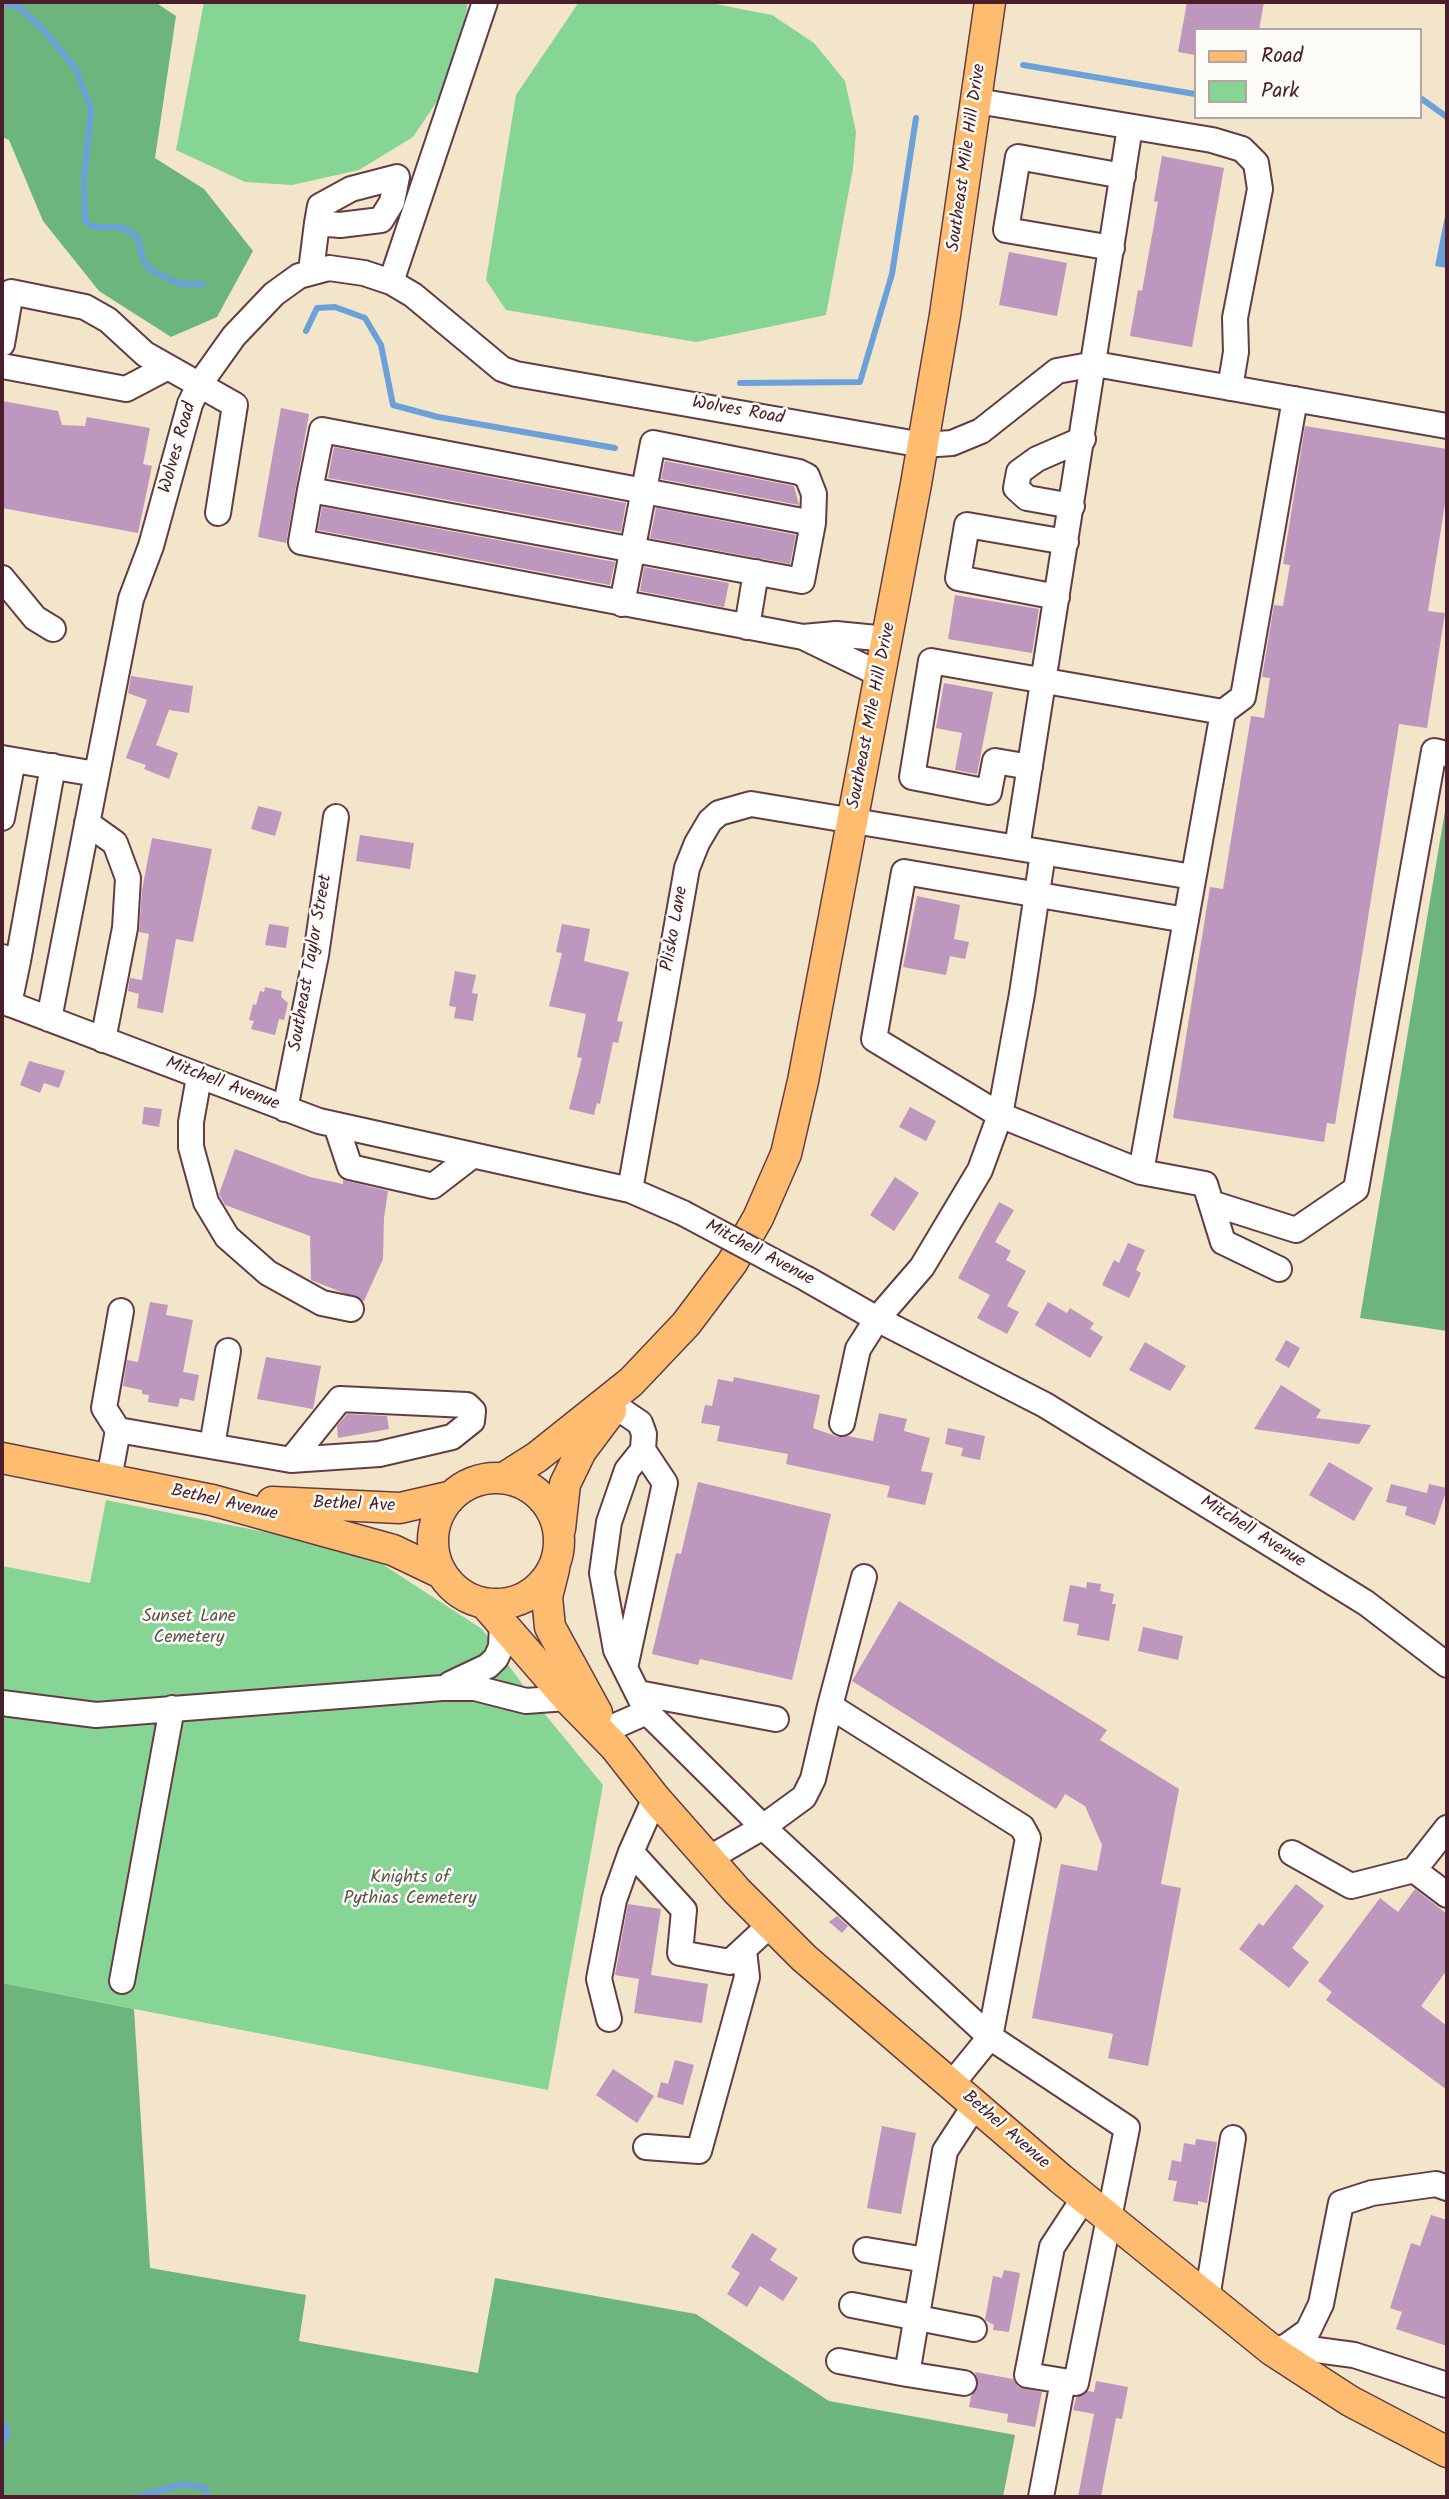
<!DOCTYPE html>
<html>
<head>
<meta charset="utf-8">
<style>
	body { margin:0 }
	#map { position:relative; width:1449px; height:2499px; overflow:hidden; background:#f2e5ca; font-family:Kalam,sans-serif }
	canvas { display:block }
	.frame { position:absolute; inset:0; border:4px solid #4a1f2b; pointer-events:none }
	.legend { position:absolute; left:1194px; top:28px; width:228px; height:91px; box-sizing:border-box; background:#fdfcf7; border:2px solid #b5a4a5; margin:0; padding:9px 12px; list-style:none; font-size:21px; color:#4a1f2b }
	.legend li { display:flex; align-items:center; gap:14px; height:35px }
	.legend b { width:35px; border:2px solid #b5a4a5 }
</style>
</head>
<body>
<div id="map">
<canvas width="1449" height="2499"></canvas>
<div class="frame"></div>
<ul class="legend">
<li><b style="height:9px;background:#febc70"></b>Road</li>
<li><b style="height:19px;background:#86d595"></b>Park</li>
</ul>
</div>
<script>
const ctx = document.querySelector('canvas').getContext('2d');
ctx.lineJoin = 'round';
function fill(path, color) {
  ctx.fillStyle = color;
  ctx.fill(path, 'evenodd');
}
function toPath(rows) {
  const path = new Path2D();
  for (const r of rows) {
    if (r.length === 3) {
      path.moveTo(r[0] + r[2], r[1]);
      path.arc(r[0], r[1], r[2], 0, 2 * Math.PI);
      continue;
    }
    path.moveTo(r[0], r[1]);
    for (let i = 2; i < r.length; i += 2) path.lineTo(r[i], r[i + 1]);
  }
  return path;
}
function stroke(path, color, width, dash) {
  ctx.strokeStyle = color;
  ctx.lineWidth = width;
  ctx.lineCap = dash ? 'butt' : 'round';
  ctx.setLineDash(dash || []);
  ctx.stroke(path);
}
function write(font, color, halo, rows, align = 'center') {
  ctx.font = font + ' Kalam,sans-serif';
  ctx.lineWidth = 5;
  ctx.setLineDash([]);
  ctx.textBaseline = 'middle';
  ctx.strokeStyle = halo;
  ctx.fillStyle = color;
  for (const [text, x, y, turn = 0] of rows) {
    ctx.save();
    ctx.translate(x, y);
    ctx.rotate((+turn || 0) * Math.PI / 180);
    ctx.textAlign = isNaN(turn) ? turn : align;
    if (halo) ctx.strokeText(text, 0, 0);
    ctx.fillText(text, 0, 0);
    ctx.restore();
  }
}
const green = toPath([
	[204,2,468,2,461,40,442,94,413,137,359,170,292,185,245,182,176,150],
	[579,2,705,2,772,15,814,43,845,81,856,132,853,168,826,315,696,342,506,310,486,280,516,95],
	[106,1500,339,1547,379,1562,482,1629,539,1707,603,1785,548,2090,2,1983,2,1566,90,1583]
]);
const forest = toPath([
	[2,2,155,2,176,16,155,158,204,189,253,251,217,317,171,337,99,291,43,221,9,140,2,137],
	[1447,799,1447,1331,1360,1318],
	[2,1983,134,2009,150,2268,306,2295,299,2341,478,2373,495,2278,696,2314,829,2401,1015,2435,1003,2497,2,2497]
]);
const water = toPath([
	[1447,206,1447,268,1435,266]
]);
const stream = toPath([
	[2,3,19,7,42,28,76,69,91,109,84,179,85,221,94,227,120,227,137,236,144,262,154,272,180,284,203,284],
	[1023,65,1195,94],
	[1419,97,1447,117],
	[306,331,317,308,335,307,365,318,381,345,393,405,438,417,615,448],
	[740,383,860,382,892,274,916,118],
	[2,2420,8,2433,2,2446],
	[137,2497,182,2484,205,2488,209,2497]
]);
const building = toPath([
	[1187,2,1264,2,1259,30,1195,30,1195,55,1178,52],
	[1162,156,1224,168,1192,347,1130,336,1138,290,1142,291,1158,202,1154,201],
	[1009,252,1067,263,1057,316,999,305],
	[2,401,58,411,62,425,85,426,87,417,150,428,143,464,152,466,138,533,2,508],
	[281,408,309,414,286,543,258,537],
	[1305,426,1447,449,1447,491,1428,611,1445,613,1427,728,1399,724,1335,1124,1327,1123,1324,1142,1173,1118,1210,887,1223,889,1251,716,1264,718,1270,678,1262,677,1274,605,1283,606,1290,565,1283,564],
	[334,447,626,503,621,532,328,478],
	[665,461,794,486,799,505,661,479],
	[322,507,615,562,610,585,318,530],
	[656,508,796,535,790,564,650,538],
	[644,567,729,583,724,607,640,591],
	[955,595,1039,609,1032,653,948,639],
	[131,676,193,686,189,713,169,710,156,745,178,753,169,779,144,769,146,765,126,758,147,700,128,693],
	[944,683,993,692,977,774,955,770,962,733,936,728],
	[258,806,282,812,275,836,251,829],
	[360,835,414,843,410,869,356,861],
	[152,838,212,849,193,942,176,939,163,1013,137,1008,139,994,128,991,130,978,142,980,149,934,139,932,142,890],
	[917,896,960,905,954,939,969,942,965,959,950,956,946,975,903,967],
	[269,924,289,927,286,948,265,945],
	[562,924,590,929,584,961,629,972,617,1021,623,1022,618,1043,613,1042,600,1104,597,1103,594,1115,569,1109,582,1058,577,1057,586,1014,549,1006,562,953,556,952],
	[455,971,476,975,472,993,478,994,473,1021,454,1018,456,1007,449,1006],
	[265,987,282,991,281,997,288,1003,284,1020,279,1019,275,1035,251,1029,254,1021,249,1020,253,1004,256,1005,260,991,264,992],
	[29,1061,65,1071,59,1088,44,1083,40,1093,20,1085],
	[144,1107,162,1109,159,1127,142,1124],
	[910,1107,936,1121,926,1141,899,1127],
	[235,1149,310,1177,343,1184,343,1180,388,1191,384,1218,383,1259,364,1301,311,1280,310,1236,225,1205,219,1194],
	[895,1177,919,1193,894,1231,870,1215],
	[999,1202,1014,1210,995,1242,1011,1251,1006,1260,1026,1271,1007,1306,1019,1312,1007,1334,977,1318,990,1295,958,1278],
	[1128,1243,1145,1250,1136,1270,1141,1273,1129,1298,1102,1285,1114,1260,1119,1263],
	[150,1302,168,1305,166,1315,193,1320,183,1372,199,1375,194,1401,180,1398,178,1407,148,1402,149,1395,142,1394,142,1390,123,1386,127,1360,138,1362],
	[1048,1302,1067,1313,1070,1308,1094,1323,1090,1329,1103,1337,1090,1358,1035,1325],
	[1286,1340,1300,1348,1289,1368,1275,1360],
	[1145,1342,1186,1366,1170,1391,1129,1370],
	[266,1357,321,1366,313,1409,257,1399],
	[734,1377,820,1395,813,1428,838,1437,848,1436,873,1441,879,1413,907,1419,904,1431,930,1438,921,1471,933,1473,925,1505,887,1497,890,1486,786,1464,788,1454,717,1441,720,1426,701,1423,705,1405,712,1406,718,1379,733,1382],
	[1281,1385,1321,1410,1316,1418,1371,1425,1359,1444,1254,1429],
	[347,1414,387,1416,389,1429,338,1438,337,1426],
	[948,1428,985,1436,980,1460,961,1456,963,1448,945,1444],
	[1329,1462,1373,1488,1354,1521,1309,1495],
	[698,1482,831,1514,792,1680,700,1659,698,1665,652,1654,676,1553,681,1554],
	[1391,1484,1427,1493,1429,1484,1447,1488,1435,1525,1405,1515,1407,1507,1386,1502],
	[1087,1582,1101,1584,1100,1591,1114,1594,1112,1604,1116,1604,1109,1641,1077,1635,1079,1624,1063,1621,1070,1585,1086,1588],
	[899,1601,1107,1730,1100,1740,1179,1789,1161,1884,1181,1888,1148,2066,1108,2058,1113,2034,1032,2018,1061,1864,1097,1871,1102,1845,1085,1806,1065,1794,1056,1809,852,1681],
	[1143,1627,1183,1636,1178,1660,1138,1651],
	[1296,1884,1324,1906,1292,1948,1309,1962,1289,1988,1239,1949,1259,1923,1263,1926],
	[1415,1889,1447,1914,1447,1970,1421,2006,1447,2026,1447,2090,1326,2000,1332,1992,1318,1981,1380,1898,1398,1912],
	[628,1904,661,1909,651,1975,708,1984,702,2023,634,2013,639,1979,615,1975],
	[837,1916,848,1926,842,1933,829,1922],
	[675,2060,694,2065,683,2105,657,2097,661,2082,668,2084],
	[613,2069,654,2096,637,2123,596,2095],
	[882,2126,916,2133,901,2214,867,2208],
	[1196,2139,1217,2142,1207,2203,1198,2201,1198,2205,1173,2201,1177,2181,1168,2180,1172,2160,1181,2162,1184,2143,1195,2145],
	[1431,2215,1447,2220,1447,2346,1396,2329,1402,2312,1390,2308,1411,2243,1420,2246],
	[752,2233,777,2249,770,2260,798,2278,783,2301,760,2286,747,2307,727,2294,740,2273,731,2267],
	[1004,2270,1020,2273,1009,2332,993,2330,994,2325,985,2320,993,2276,1002,2278],
	[975,2372,1013,2379,1018,2387,1042,2392,1035,2427,1007,2422,1008,2414,969,2407,971,2396,978,2386],
	[1096,2381,1128,2387,1122,2419,1116,2418,1101,2497,1078,2497,1094,2414,1073,2410,1076,2398,1088,2391,1094,2392]
]);
const minor = toPath([
	[977,101,1212,140,1242,149,1256,163,1260,189,1235,318,1236,352,1230,388],
	[1112,248,1006,230,1018,157,1123,176],
	[311,271,317,223,320,206,351,189,397,177,392,202,381,220,340,225,317,223],
	[391,282,485,2],
	[2,344,11,292,85,307,108,320,145,354,235,405,218,513],
	[2,366,126,389,168,367],
	[310,490,802,581,813,523,322,430,310,490,301,542,803,637],
	[1072,506,1027,498,1016,488,1019,472,1037,459,1083,439],
	[2,578,35,618,53,629],
	[1057,597,958,578,967,525,1066,542],
	[622,604,653,443,799,472,807,476,814,494,813,523],
	[747,627,756,572],
	[881,675,803,637,836,634,887,639],
	[2,758,96,774],
	[1030,767,995,761,989,792,912,777,931,661,1223,712],
	[2,818,13,760],
	[87,823,115,843,128,878,125,928,103,1040],
	[1017,848,1130,127],
	[1186,920,904,872,874,1039,1000,1115,1141,1172,1205,1184,1223,1242,1279,1269],
	[2,957,18,961,53,766],
	[2,1001,319,1121,630,1190,683,1213],
	[9,1004,18,961],
	[49,1019,131,599,151,546,190,404,199,385,234,336,274,294,299,276,329,268,364,273,391,282,413,295,502,369,516,374,923,445,952,443,981,431,1057,371,1095,364,1447,426],
	[199,1077,191,1122,191,1147,206,1202,227,1237,268,1273,322,1303,351,1309],
	[285,1109,316,955,336,817],
	[336,1125,350,1167,433,1186,472,1156],
	[1141,1172,1223,712,1243,697,1295,399],
	[630,1190,687,868,697,843,710,821,719,813,751,804,1193,877],
	[1211,1203,1296,1230,1356,1189,1434,751,1447,754],
	[807,1279,877,1319,1045,1405,1366,1603,1447,1665],
	[615,1406,640,1423,644,1434,643,1450,627,1470,609,1522,602,1573,616,1650,647,1712,763,1827,708,1859],
	[842,1423,858,1349,877,1319,922,1267,980,1170,1000,1115,1022,994,1043,853],
	[118,1430,104,1408,121,1311],
	[212,1446,228,1351],
	[109,1479,118,1430,291,1460,379,1454,452,1437,472,1421,473,1411,467,1405,340,1399,291,1460],
	[625,1668,665,1483,643,1450],
	[450,1684,488,1666,496,1658,501,1647,502,1623],
	[638,1693,776,1719],
	[2,1703,96,1715,442,1688,475,1688,526,1701,567,1698],
	[830,1706,813,1779,804,1797,763,1827,990,2037,1028,1838,1022,1827,830,1706,864,1577],
	[606,1730,647,1712],
	[655,1798,631,1852,684,1910,680,1953,730,1962,770,1925],
	[1292,1853,1351,1886,1414,1870,1447,1828],
	[1414,1870,1447,1895],
	[122,1981,172,1708],
	[609,2019,599,1979,614,1900,631,1852],
	[951,2085,990,2037,1127,2128,1076,2383,1027,2375,1052,2247,1084,2198],
	[646,2147,699,2151,747,1977,744,1950],
	[866,2250,926,2260],
	[1207,2298,1233,2138],
	[852,2305,974,2329],
	[1287,2346,1354,2355,1447,2385],
	[1273,2351,1287,2346,1308,2331,1321,2304,1341,2203,1372,2193,1436,2184,1447,2188],
	[839,2361,907,2374],
	[964,2383,907,2374,945,2151,975,2105],
	[1041,2497,1063,2381]
]);
const major = toPath([
	[2,1458,212,1500,393,1550,441,1573],
	[496,1541,63],
	[504,1478,537,1457,631,1382,686,1324,732,1263,758,1218,786,1154,803,1081,916,484,945,315,990,2],
	[272,1502,400,1508,452,1496],
	[560,1529,565,1484,581,1451,611,1411],
	[554,1569,547,1597,550,1627,597,1713],
	[485,1604,567,1698,615,1747,655,1798,737,1891,804,1958,1061,2179,1273,2351,1350,2401,1447,2452]
]);
const minorBridge = toPath([
	[683,1213,807,1279]
]);
const streetNames = [
	["Southeast Mile Hill Drive",968,158,-82],
	["Wolves Road",738,412,10],
	["Wolves Road",179,448,-74],
	["Southeast Mile Hill Drive",873,716,-79],
	["Plisko Lane",676,929,-80],
	["Southeast Taylor Street",312,963,-80],
	["Mitchell Avenue",222,1085,21],
	["Mitchell Avenue",759,1254,28],
	["Bethel Avenue",224,1504,13],
	["Bethel Ave",354,1506,2],
	["Mitchell Avenue",1252,1533,32],
	["Bethel Avenue",1005,2131,41]
];
const parkNames = [
	["Sunset Lane",189,1618],
	["Cemetery",189,1639],
	["Knights of",410,1879],
	["Pythias Cemetery",410,1900]
];
fill(green, '#86d595');
fill(forest, '#6cb67e');
fill(water, '#6ba1d8');
stroke(stream, '#6ba1d8', 6);
fill(building, '#bd97bd');
stroke(minor, '#633d43', 28);
stroke(major, '#633d43', 33);
stroke(minor, '#fff', 24);
stroke(major, '#febc70', 30);
stroke(minorBridge, '#633d43', 28, []);
stroke(minorBridge, '#fff', 24);
write('18px', '#4a1f2b', '#fdfcf7', streetNames);
write('18px', '#5c564b', '#fdfcf7', parkNames);
</script>
</body>
</html>
